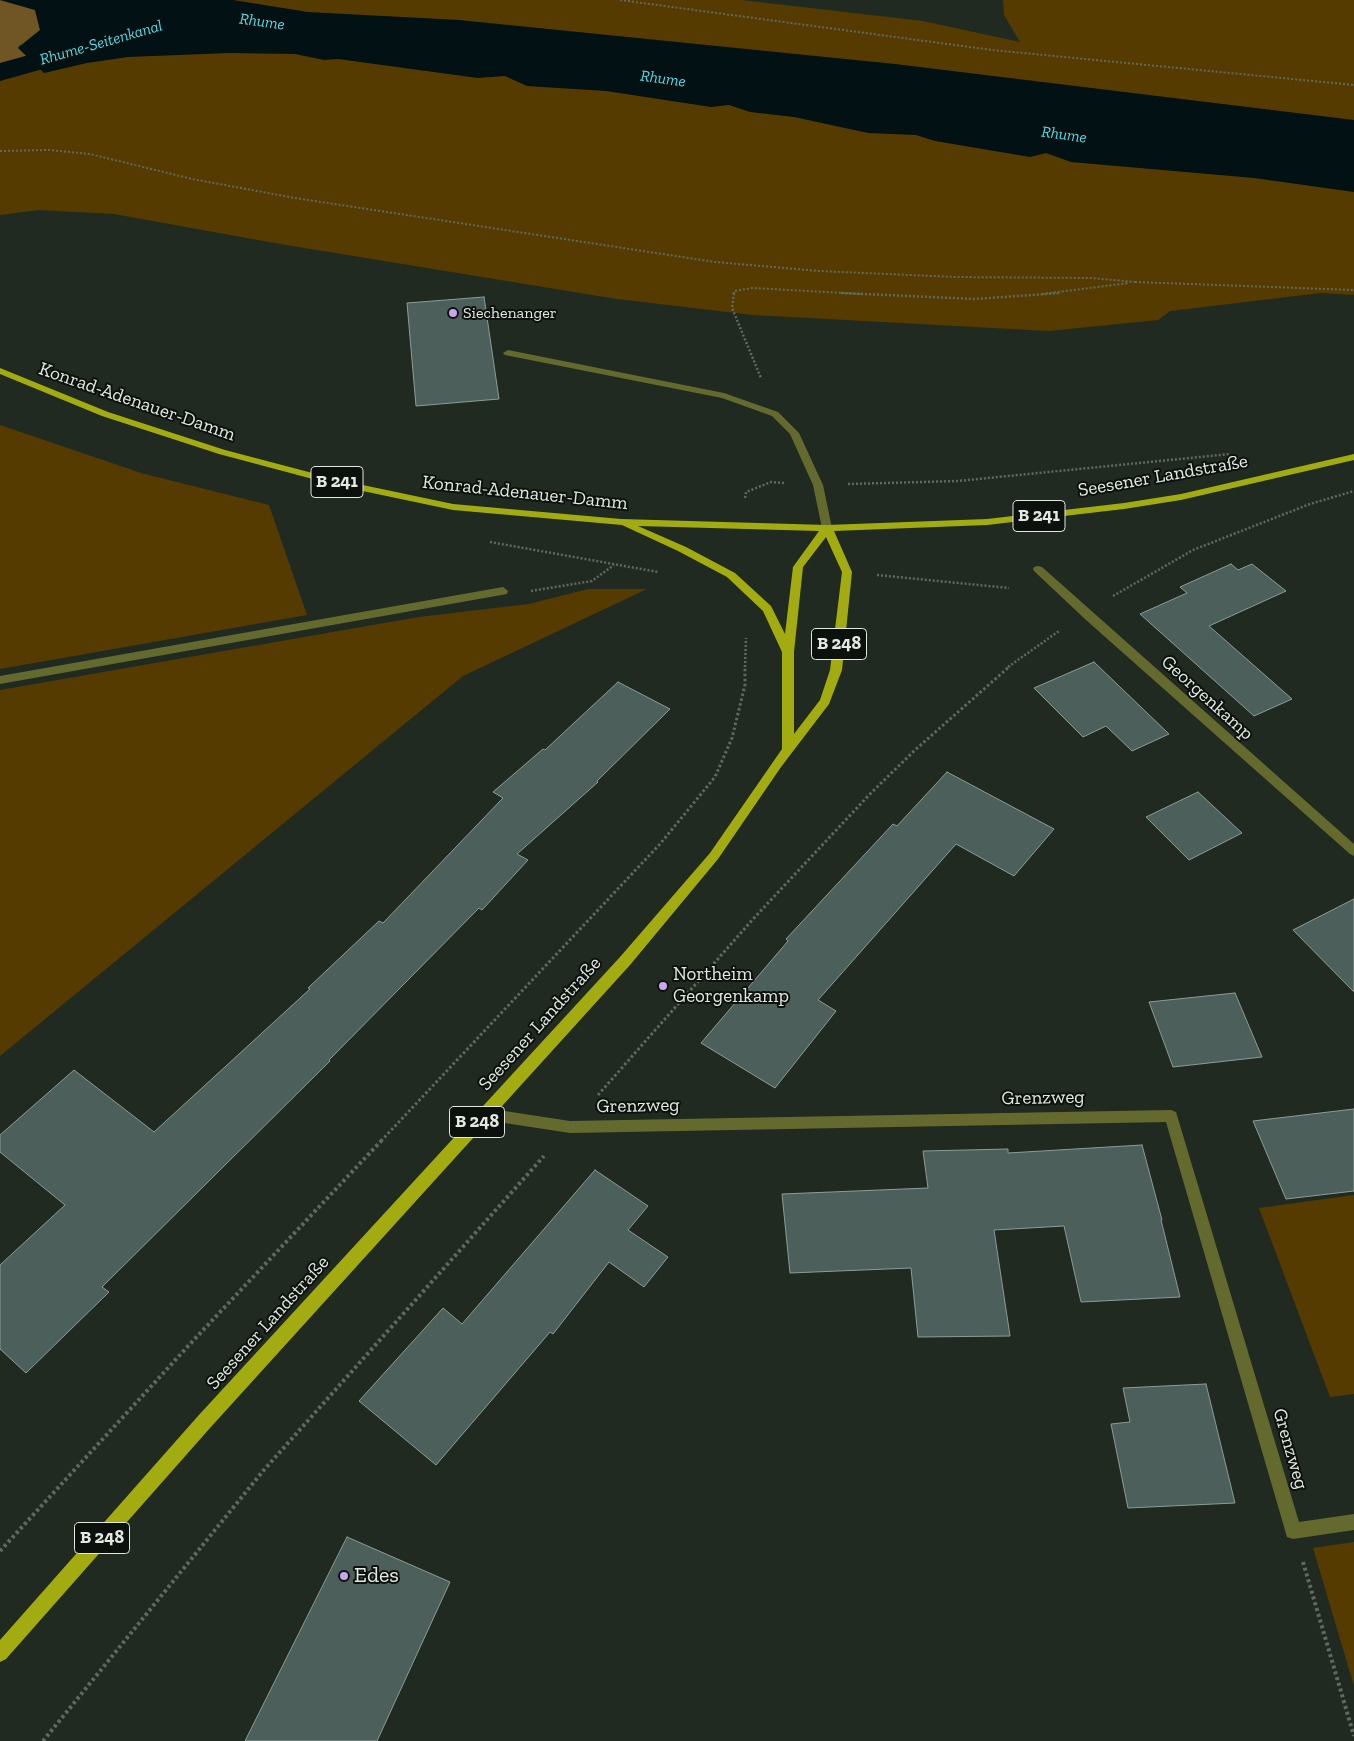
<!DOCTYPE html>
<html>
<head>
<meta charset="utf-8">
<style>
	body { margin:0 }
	canvas { display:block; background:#202a20 }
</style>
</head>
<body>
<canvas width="1354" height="1741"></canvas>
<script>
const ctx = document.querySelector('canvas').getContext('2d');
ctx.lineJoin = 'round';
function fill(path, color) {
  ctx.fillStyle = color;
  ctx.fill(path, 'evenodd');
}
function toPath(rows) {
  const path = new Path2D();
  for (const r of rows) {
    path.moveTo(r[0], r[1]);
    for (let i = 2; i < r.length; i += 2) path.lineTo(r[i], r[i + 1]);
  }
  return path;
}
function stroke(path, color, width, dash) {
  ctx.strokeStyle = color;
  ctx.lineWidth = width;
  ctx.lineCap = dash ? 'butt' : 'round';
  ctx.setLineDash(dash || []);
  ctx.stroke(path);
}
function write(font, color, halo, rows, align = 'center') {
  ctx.font = font + ' "Zilla Slab",serif';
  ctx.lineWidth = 4;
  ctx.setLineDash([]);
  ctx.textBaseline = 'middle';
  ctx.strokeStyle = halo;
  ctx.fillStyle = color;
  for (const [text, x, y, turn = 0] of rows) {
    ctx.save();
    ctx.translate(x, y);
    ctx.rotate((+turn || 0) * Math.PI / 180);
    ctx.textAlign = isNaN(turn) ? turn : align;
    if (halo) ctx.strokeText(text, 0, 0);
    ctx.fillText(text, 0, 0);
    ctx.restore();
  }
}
const green = toPath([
	[0,0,741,0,923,21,1020,42,1004,15,1003,0,1354,0,1354,295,1321,293,1170,311,1158,320,1049,331,753,315,617,299,280,244,114,214,39,210,0,215,0,66,28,58],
	[0,425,141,473,269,505,307,615,0,669],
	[588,589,647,589,463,676,0,1056,0,690,419,617,529,604],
	[1354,1195,1354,1394,1330,1397,1259,1208],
	[1354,1542,1354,1686,1313,1548]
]);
const forest = toPath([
	[0,0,35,10,40,30,18,47,29,58,0,66]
]);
const water = toPath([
	[0,0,233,0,308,12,459,20,895,64,1354,120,1354,192,1254,178,1071,162,1046,153,1030,157,935,141,916,135,868,133,794,117,750,112,729,105,711,107,606,91,527,86,505,76,478,78,338,59,324,60,295,54,229,53,128,57,87,63,44,73,18,48,40,30,35,10]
]);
const canal = toPath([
	[101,35,111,38,115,44,111,50,0,81,0,63,101,35]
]);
const building = toPath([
	[484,297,499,399,416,406,407,303,484,297],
	[1231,564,1238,570,1252,564,1286,591,1209,626,1292,699,1254,716,1140,614,1187,593,1180,587,1231,564],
	[1094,662,1169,734,1132,751,1106,726,1083,737,1034,688,1094,662],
	[618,682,670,709,597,781,598,782,517,854,528,860,482,910,479,908,329,1060,330,1061,102,1287,109,1292,26,1373,0,1349,0,1265,65,1205,0,1152,0,1135,74,1070,154,1132,310,989,308,988,379,921,383,923,503,798,493,792,543,749,545,750,618,682],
	[947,772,1054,829,1014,876,956,844,818,1000,836,1011,775,1088,701,1043,788,941,786,939,893,824,897,826,947,772],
	[1198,792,1242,833,1189,860,1146,817,1198,792],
	[1354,899,1354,992,1293,930,1354,899],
	[1235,993,1262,1057,1173,1067,1149,1002,1235,993],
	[1354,1109,1354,1191,1286,1199,1253,1121,1354,1109],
	[1142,1145,1162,1220,1161,1220,1180,1297,1081,1302,1064,1226,994,1230,1010,1336,918,1337,911,1268,790,1273,782,1194,928,1188,923,1151,1008,1149,1008,1153,1142,1145],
	[595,1170,648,1206,628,1230,668,1257,644,1287,609,1262,553,1334,550,1332,436,1465,359,1401,443,1308,462,1324,595,1170],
	[1206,1384,1235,1503,1128,1508,1111,1424,1130,1422,1123,1388,1206,1384],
	[347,1537,450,1582,377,1741,245,1741,347,1537]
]);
const pathFar3 = toPath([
	[620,0,992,50,1354,85],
	[0,151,49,150,90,154,192,179,295,198,715,262,819,271,956,277,1091,278,1135,282],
	[1135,282,1354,290],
	[734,294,734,291,753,288,862,294],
	[1042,294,1129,283]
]);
const pathFar2 = toPath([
	[734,293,732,308,761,378],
	[841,293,975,299,1061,293],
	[848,484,958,481,1230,454],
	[745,498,746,492,771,482,784,483],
	[490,542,658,572],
	[877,575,1009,588],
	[531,591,592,581,614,565],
	[1113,596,1193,550,1310,504,1354,491],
	[745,667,746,638],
	[1008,667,1059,631]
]);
const pathFar1 = toPath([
	[598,1095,754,918,870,794,915,750,1010,666],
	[381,1141,660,844,715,777,732,738,745,685,745,666]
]);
const path = toPath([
	[0,1551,190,1344,382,1140],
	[1303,1562,1354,1736],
	[43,1741,263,1471,544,1156]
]);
const lane = toPath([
	[508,350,724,393,778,412,799,433,823,485,832,528,827,531,822,528,813,485,790,434,772,416,722,398,505,355,503,353,508,350],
	[503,587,508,591,507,594,0,684,0,676,503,587]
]);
const street = toPath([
	[1038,566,1042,567,1354,844,1354,856,1350,854,1086,620,1034,571,1033,569,1034,567,1038,566],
	[485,1108,570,1121,1171,1110,1176,1112,1299,1522,1354,1514,1354,1530,1293,1539,1287,1537,1166,1122,570,1133,485,1120,480,1118,478,1114,480,1110,485,1108]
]);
const primary = toPath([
	[0,368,108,412,225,450,339,480,453,504,621,519,827,525,987,519,1124,503,1181,494,1354,454,1354,460,1181,500,1124,509,987,525,834,531,852,572,842,670,829,704,781,767,718,859,630,965,210,1428,6,1659,0,1662,0,1640,198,1416,620,957,710,853,782,749,782,652,763,611,727,577,678,551,622,525,453,510,339,486,219,454,102,416,0,374,0,368],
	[638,526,819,531,793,567,785,634,771,606,735,573,686,547,638,526],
	[826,537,842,572,830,670,820,700,794,734,794,652,803,567,826,537]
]);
const markers = [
	[453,313,5,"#c9a5ee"],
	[663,986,5,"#c9a5ee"],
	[344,1576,5,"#c9a5ee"]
];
const farWaternames = [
	["Rhume",262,22,8],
	["Rhume-Seitenkanal",101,43,-16],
	["Rhume",663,79,8],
	["Rhume",1064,135,8]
];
const farPoinames = [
	["Siechenanger",463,313]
];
const shields = [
	[337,482,52],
	[1039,516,52],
	[839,644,55],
	[477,1122,55],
	[102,1538,55]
];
const shieldNames = [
	["B 241",337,482],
	["B 241",1039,516],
	["B 248",839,644],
	["B 248",477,1122],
	["B 248",102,1538]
];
const streetNames = [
	["Konrad-Adenauer-Damm",137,402,19],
	["Seesener Landstraße",1163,476,-10],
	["Konrad-Adenauer-Damm",525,493,6],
	["Georgenkamp",1207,698,42],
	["Seesener Landstraße",540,1024,-48],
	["Grenzweg",1043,1098,-1],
	["Grenzweg",638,1106,-1],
	["Seesener Landstraße",268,1323,-48],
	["Grenzweg",1290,1449,74]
];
const poiNames = [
	["Northeim",673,975],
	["Georgenkamp",673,997]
];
const nearPoinames = [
	["Edes",354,1576]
];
fill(green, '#553b00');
fill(forest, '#705625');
fill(water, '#021114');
fill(canal, '#021114');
fill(building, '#4d5f5a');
stroke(building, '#899d98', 1);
stroke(pathFar3, '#606960', 2, [2, 2]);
stroke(pathFar2, '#606960', 2.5, [2, 2]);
stroke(pathFar1, '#606960', 3, [2.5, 2.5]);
stroke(path, '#606960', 4, [3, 3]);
fill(lane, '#646a2e');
fill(street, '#646a2e');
fill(primary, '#a2ac11');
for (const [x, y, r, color] of markers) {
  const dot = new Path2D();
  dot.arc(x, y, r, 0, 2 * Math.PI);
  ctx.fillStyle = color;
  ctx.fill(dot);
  stroke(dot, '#0d110d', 2);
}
write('italic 16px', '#4eddf3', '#0d110d', farWaternames);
write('16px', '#e2e9e2', '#0d110d', farPoinames, 'left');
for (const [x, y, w] of shields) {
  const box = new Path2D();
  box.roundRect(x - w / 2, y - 15.5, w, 31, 4);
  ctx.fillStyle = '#0d110d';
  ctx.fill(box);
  stroke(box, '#e2e9e2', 1);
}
write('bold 18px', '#e2e9e2', null, shieldNames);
write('19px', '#e2e9e2', '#0d110d', streetNames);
write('19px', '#e2e9e2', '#0d110d', poiNames, 'left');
write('22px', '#e2e9e2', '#0d110d', nearPoinames, 'left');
</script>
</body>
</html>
